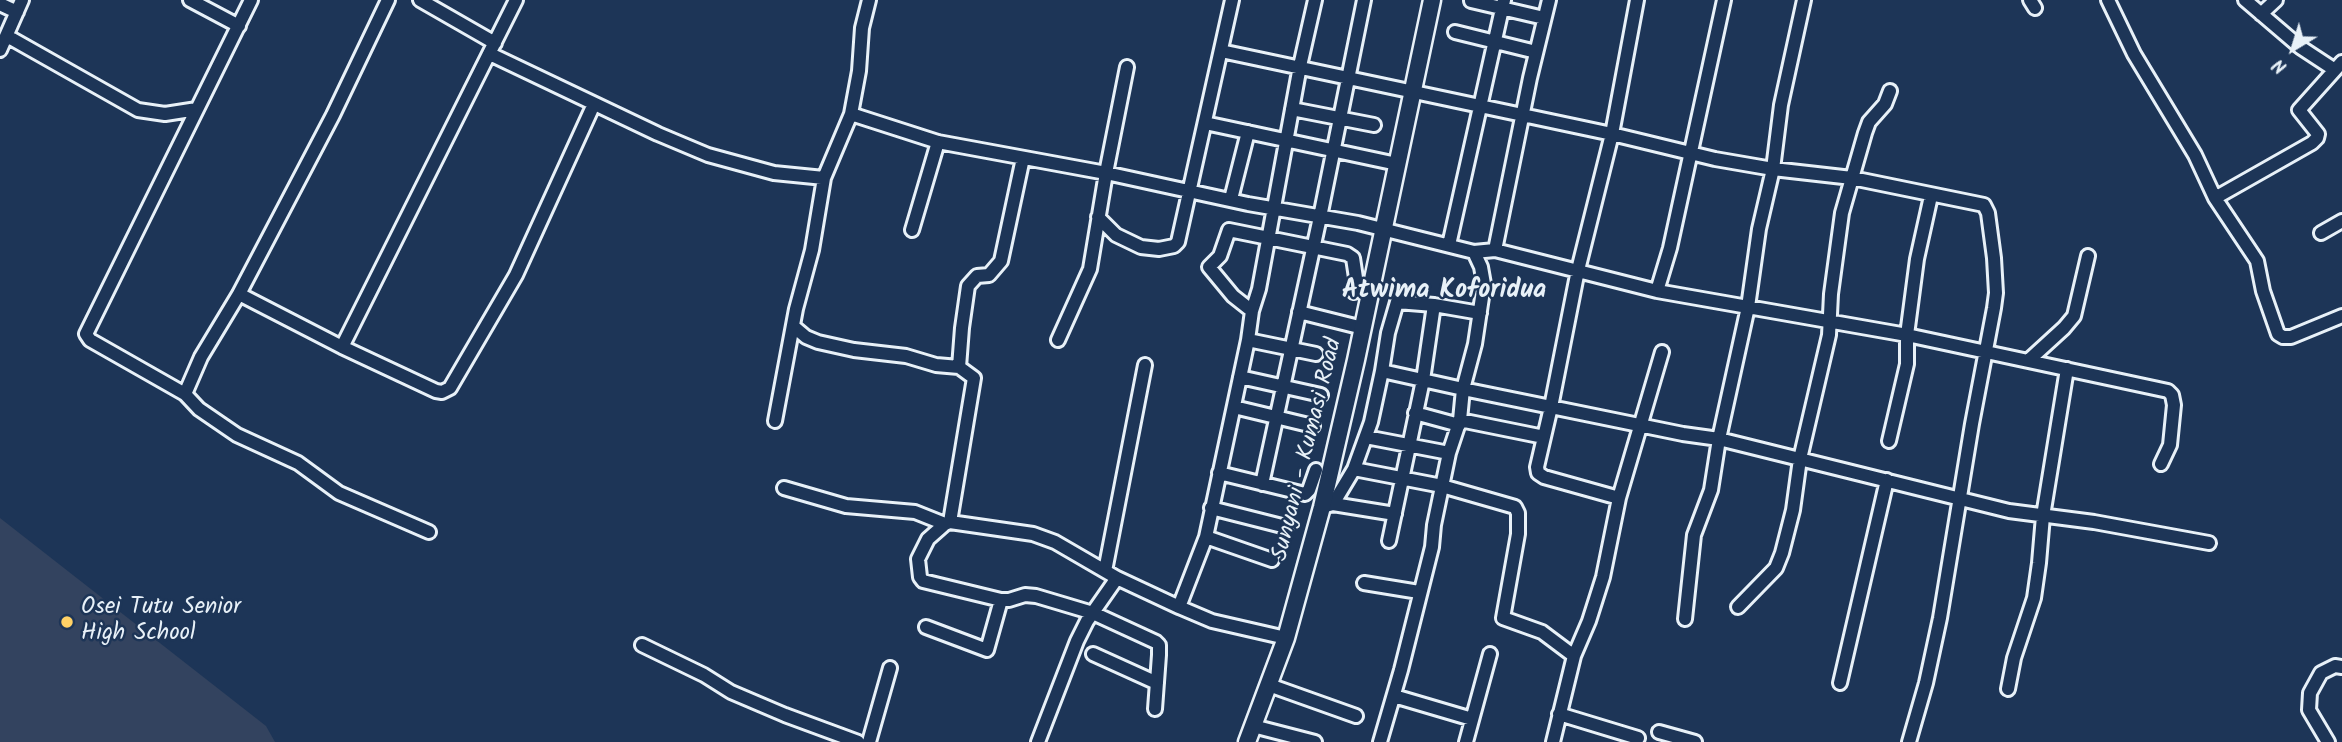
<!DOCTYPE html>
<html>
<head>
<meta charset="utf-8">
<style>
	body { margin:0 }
	#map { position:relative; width:2342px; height:742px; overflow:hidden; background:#1d3557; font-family:Kalam,sans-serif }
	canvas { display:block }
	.north { position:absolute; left:2258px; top:14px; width:70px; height:70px; -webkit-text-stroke:5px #1d3557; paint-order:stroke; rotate:218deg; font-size:19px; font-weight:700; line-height:28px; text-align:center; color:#e8f1f8 }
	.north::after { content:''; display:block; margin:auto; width:24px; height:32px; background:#e8f1f8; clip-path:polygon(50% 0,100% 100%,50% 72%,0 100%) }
</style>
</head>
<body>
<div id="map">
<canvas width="2342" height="742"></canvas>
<div class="north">N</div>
</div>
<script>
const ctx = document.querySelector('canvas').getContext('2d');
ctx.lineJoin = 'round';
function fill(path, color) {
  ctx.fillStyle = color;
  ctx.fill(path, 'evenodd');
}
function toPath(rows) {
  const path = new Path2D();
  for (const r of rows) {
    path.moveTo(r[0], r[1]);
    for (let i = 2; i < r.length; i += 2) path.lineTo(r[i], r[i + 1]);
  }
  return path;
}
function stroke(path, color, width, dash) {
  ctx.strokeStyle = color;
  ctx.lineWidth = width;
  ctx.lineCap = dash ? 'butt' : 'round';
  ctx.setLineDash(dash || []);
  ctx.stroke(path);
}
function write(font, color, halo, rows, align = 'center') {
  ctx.font = font + ' Kalam,sans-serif';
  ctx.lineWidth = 5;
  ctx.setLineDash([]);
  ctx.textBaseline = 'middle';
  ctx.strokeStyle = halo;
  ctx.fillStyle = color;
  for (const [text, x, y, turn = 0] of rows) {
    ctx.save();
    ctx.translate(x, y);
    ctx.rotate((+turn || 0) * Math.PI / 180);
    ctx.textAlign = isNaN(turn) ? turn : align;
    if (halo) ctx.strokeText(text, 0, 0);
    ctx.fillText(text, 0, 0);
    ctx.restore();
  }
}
const built = toPath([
	[0,518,266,726,275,742,0,742]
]);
const minor = toPath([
	[190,0,239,26],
	[251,0,86,334,90,340,185,394,199,409,237,435,298,463,339,493,429,532],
	[420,0,495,43],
	[2030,0,2035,8],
	[2108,0,2134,54,2195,155,2215,198,2257,261,2263,291,2278,334,2283,337,2291,337,2342,316],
	[2245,0,2300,47,2335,70],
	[1471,1,1544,18],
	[0,4,17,12],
	[2261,14,2276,0],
	[1455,32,1536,52],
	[7,36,138,110,165,114,197,109],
	[0,50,22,0],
	[1221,51,1612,134,1715,159,1773,169,1852,178,1984,205,1988,213,1994,258,1996,293,1994,308,1972,424,1940,618,1926,683,1909,742],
	[490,54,658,134,708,155,774,173,824,178,851,114,859,71,862,28,869,0],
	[1292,109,1374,125],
	[851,114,938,142,1106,173,1248,204,1358,223,1474,252,1495,250,1657,291,1907,335,2168,391,2172,395,2174,405,2170,445,2161,464],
	[1205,123,1397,164],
	[2215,198,2312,143,2317,138,2318,134,2299,110,2342,62],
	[1231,199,1248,132],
	[1098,217,1116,235,1141,247,1159,249,1174,246,1178,242,1232,0],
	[912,230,938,142],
	[2321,233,2342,221],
	[1449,245,1504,0],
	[1495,250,1530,78,1549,0],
	[1657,291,1670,248,1724,0],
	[239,294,342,347,436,391,442,392,450,388,516,275,594,104],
	[1252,311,1233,296,1209,267,1220,256,1229,230,1347,254,1353,258,1356,278,1354,292],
	[1299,312,1363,328],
	[793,326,806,337,818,342,854,350,906,356,936,365,959,367,974,378,950,522],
	[1058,340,1090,269,1106,173,1127,67],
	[1248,340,1316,354],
	[342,347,516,0],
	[2029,360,2064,328,2074,316,2088,256],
	[959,367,962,328,968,286,977,276,989,275,1001,261,1023,158],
	[1382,371,1388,333,1397,302,1434,305,1480,313],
	[1240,377,1321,395],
	[185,394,201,357,239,294,333,115,388,0],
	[1234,407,1313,426],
	[1415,413,1459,425],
	[1460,420,1544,437],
	[775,421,796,309,812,250,824,178],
	[1366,437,1449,453],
	[1889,441,1907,364,1907,335,1917,259,1931,196],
	[1354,469,1442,486,1515,507,1518,513,1518,534,1503,618,1542,632,1574,656],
	[1219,473,1305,494,1309,490,1316,470],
	[1262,484,1320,217,1364,0],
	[784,488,846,506,915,512,945,524,950,522,1033,534,1055,542,1117,578,1179,607],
	[1619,498,1544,477,1538,473,1537,467,1551,407,1578,270,1612,134,1637,0],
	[1333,504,1395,514],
	[1322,507,1333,504,1354,469,1371,422,1382,371,1463,389,1683,434,1719,439,2009,511,2094,522,2209,543],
	[1211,508,1286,527],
	[945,524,928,539,918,559,920,577,923,581,1001,600,1009,600,1025,595,1036,596,1093,613,1156,642,1159,645,1159,655,1155,709],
	[1206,537,1272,560],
	[1389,541,1423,380,1434,305],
	[1105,571,1145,365],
	[1364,583,1419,592],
	[1738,607,1776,568,1782,553,1793,510,1800,459,1829,335,1831,294,1842,213,1865,133,1869,122,1885,104,1890,91],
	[1685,619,1694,535,1711,490,1719,439,1748,307,1759,229,1773,169,1781,105,1804,0],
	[926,627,987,650,1001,600],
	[1286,638,1212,621,1179,607,1206,537,1248,340,1252,311,1259,289,1300,66,1315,0],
	[642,645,704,675,731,692,785,715,858,742],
	[1093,654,1157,683],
	[1840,683,1887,480],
	[1269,685,1356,716],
	[2008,689,2014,658,2034,598,2039,563,2043,516,2067,369],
	[1394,696,1472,719],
	[1559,714,1638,738],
	[1253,726,1315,742],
	[1659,732,1695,742],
	[869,742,890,668],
	[1038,742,1077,641,1087,621,1117,578],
	[1380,742,1401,670,1432,547,1434,525,1449,453,1460,420,1463,389,1475,344,1484,284,1481,267,1474,252],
	[1466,742,1490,654],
	[1553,742,1574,656,1589,621,1603,577,1619,498,1662,352],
	[2328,742,2309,710,2310,693,2321,673,2335,666,2342,667]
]);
const major = toPath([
	[1247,742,1286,638,1322,507,1356,360,1432,0]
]);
const markers = [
	[67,622,7,"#ffd166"]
];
const streetNames = [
	["Sunyani - Kumasi Road",1309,450,-76]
];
const poiNames = [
	["Osei Tutu Senior",81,609],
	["High School",81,635]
];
const quarterNames = [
	["Atwima Koforidua",1444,293]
];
fill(built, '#33435f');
stroke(minor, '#e8f1f8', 18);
stroke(major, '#e8f1f8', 21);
stroke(minor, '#1d3557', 12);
stroke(major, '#1d3557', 16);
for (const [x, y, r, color] of markers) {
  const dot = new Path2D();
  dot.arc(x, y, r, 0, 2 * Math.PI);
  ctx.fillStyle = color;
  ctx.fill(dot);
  stroke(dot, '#1d3557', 2.5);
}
write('23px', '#e8f1f8', '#1d3557', streetNames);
write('23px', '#e8f1f8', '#1d3557', poiNames, 'left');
write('bold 26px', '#e8f1f8', '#1d3557', quarterNames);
</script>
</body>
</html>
